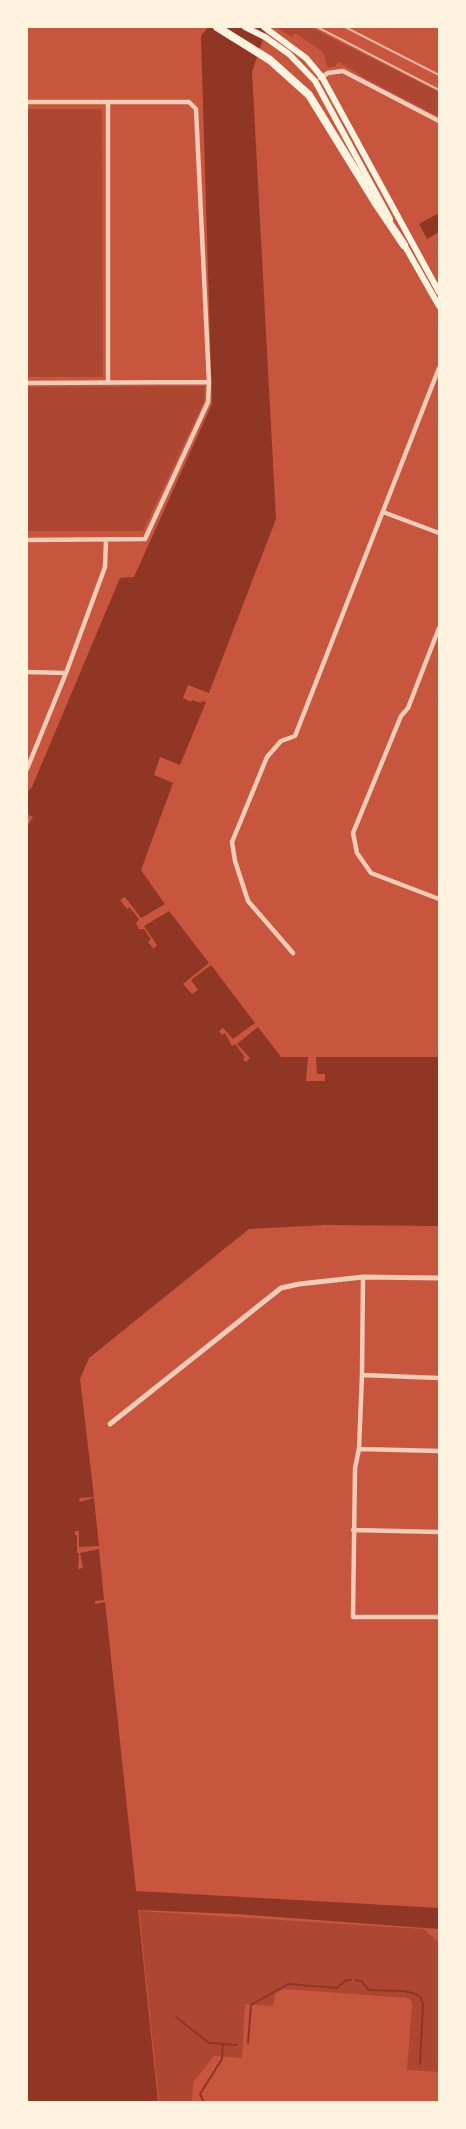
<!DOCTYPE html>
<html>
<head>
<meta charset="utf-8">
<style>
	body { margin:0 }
	#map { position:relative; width:466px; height:2129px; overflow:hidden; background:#c8553d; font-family:Overpass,sans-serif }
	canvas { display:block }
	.frame { position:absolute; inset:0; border:28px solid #fff3e0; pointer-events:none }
</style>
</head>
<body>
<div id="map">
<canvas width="466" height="2129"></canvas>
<div class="frame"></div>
</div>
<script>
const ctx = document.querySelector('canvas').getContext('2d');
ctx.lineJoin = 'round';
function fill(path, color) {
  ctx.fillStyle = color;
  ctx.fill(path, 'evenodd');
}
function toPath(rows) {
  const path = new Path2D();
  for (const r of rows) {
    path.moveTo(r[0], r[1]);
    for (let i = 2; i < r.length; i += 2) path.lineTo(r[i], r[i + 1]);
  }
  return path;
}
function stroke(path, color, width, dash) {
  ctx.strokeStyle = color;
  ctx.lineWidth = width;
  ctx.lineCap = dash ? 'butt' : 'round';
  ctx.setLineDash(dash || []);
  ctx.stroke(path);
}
const green = toPath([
	[275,27,310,27,439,92,439,117,368,80,339,62,334,67,328,68,323,52,295,33,292,37],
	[27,109,102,109,103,377,27,377],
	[205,386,204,402,143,531,27,531,27,387],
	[139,1911,424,1929,439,1943,439,2072,407,2070,412,2004,409,1998,284,1989,275,1994,273,2006,245,2004,242,2058,214,2056,193,2083,192,2102,159,2102]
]);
const water = toPath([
	[208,27,267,27,252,72,276,519,209,693,188,685,183,698,191,702,192,700,201,703,202,701,206,702,180,765,160,757,154,775,173,783,141,870,165,904,141,918,125,897,120,900,127,909,129,907,139,919,136,923,139,929,144,929,151,939,148,942,154,949,157,945,144,926,169,911,209,963,183,984,192,994,198,990,191,980,211,965,255,1023,233,1039,223,1028,219,1031,222,1035,225,1033,232,1046,235,1044,245,1057,243,1059,246,1062,250,1058,237,1044,258,1027,281,1057,308,1057,306,1081,325,1081,325,1074,317,1074,316,1057,439,1057,439,1226,324,1225,249,1229,89,1358,80,1379,94,1497,79,1498,80,1502,94,1498,99,1546,79,1547,79,1531,75,1531,75,1535,77,1535,77,1553,79,1553,78,1569,83,1568,80,1553,99,1549,104,1600,95,1601,95,1604,105,1602,136,1891,439,1908,439,1929,236,1914,138,1910,158,2102,27,2102,27,827,33,817,27,814,27,792,32,787,120,578,134,577,212,404,201,36],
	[439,213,439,232,427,239,419,224]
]);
const stream = toPath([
	[356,1980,361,1981,369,1990,404,1991,416,1994,421,1998,423,2004,420,2064],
	[176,2017,209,2043,237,2045],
	[248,2043,251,2005,288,1984,337,1988,346,1980,351,1980],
	[204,2102,200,2094,222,2059,223,2044]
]);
const minor = toPath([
	[320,78,328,73,343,71,439,121],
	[27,102,189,102,196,109,209,382,208,402,145,539,27,540],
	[108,382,108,102],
	[27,383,209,382],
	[383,512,439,533],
	[439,628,408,708,401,716,353,833,357,853,371,873,439,899],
	[27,672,66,673],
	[27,769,66,673,105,567,106,540],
	[293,953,248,901,235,861,232,842,267,757,281,741,295,736,439,368],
	[363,1277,362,1375,359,1449,355,1468,353,1617,439,1617],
	[362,1375,439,1378],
	[359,1449,439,1451],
	[353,1530,439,1532]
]);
const tertiary = toPath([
	[110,1424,281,1288,299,1284,363,1277,439,1278]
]);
const secondary = toPath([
	[245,27,265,37,289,54,315,81,390,219],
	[264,27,306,58,322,77,439,292],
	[402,241,439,306]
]);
const motorway = toPath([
	[217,27,270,60,309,95,375,202,404,245]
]);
const rail = toPath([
	[317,27,439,90],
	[345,27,439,75]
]);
fill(green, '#ae4732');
fill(water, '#8f3625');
stroke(stream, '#8f3625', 2);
stroke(minor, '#f1ccb7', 4.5);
stroke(tertiary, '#f1ccb7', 5);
stroke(secondary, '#fff3e0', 6);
stroke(motorway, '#fff3e0', 8);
stroke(rail, '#e9b49f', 2);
</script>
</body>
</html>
